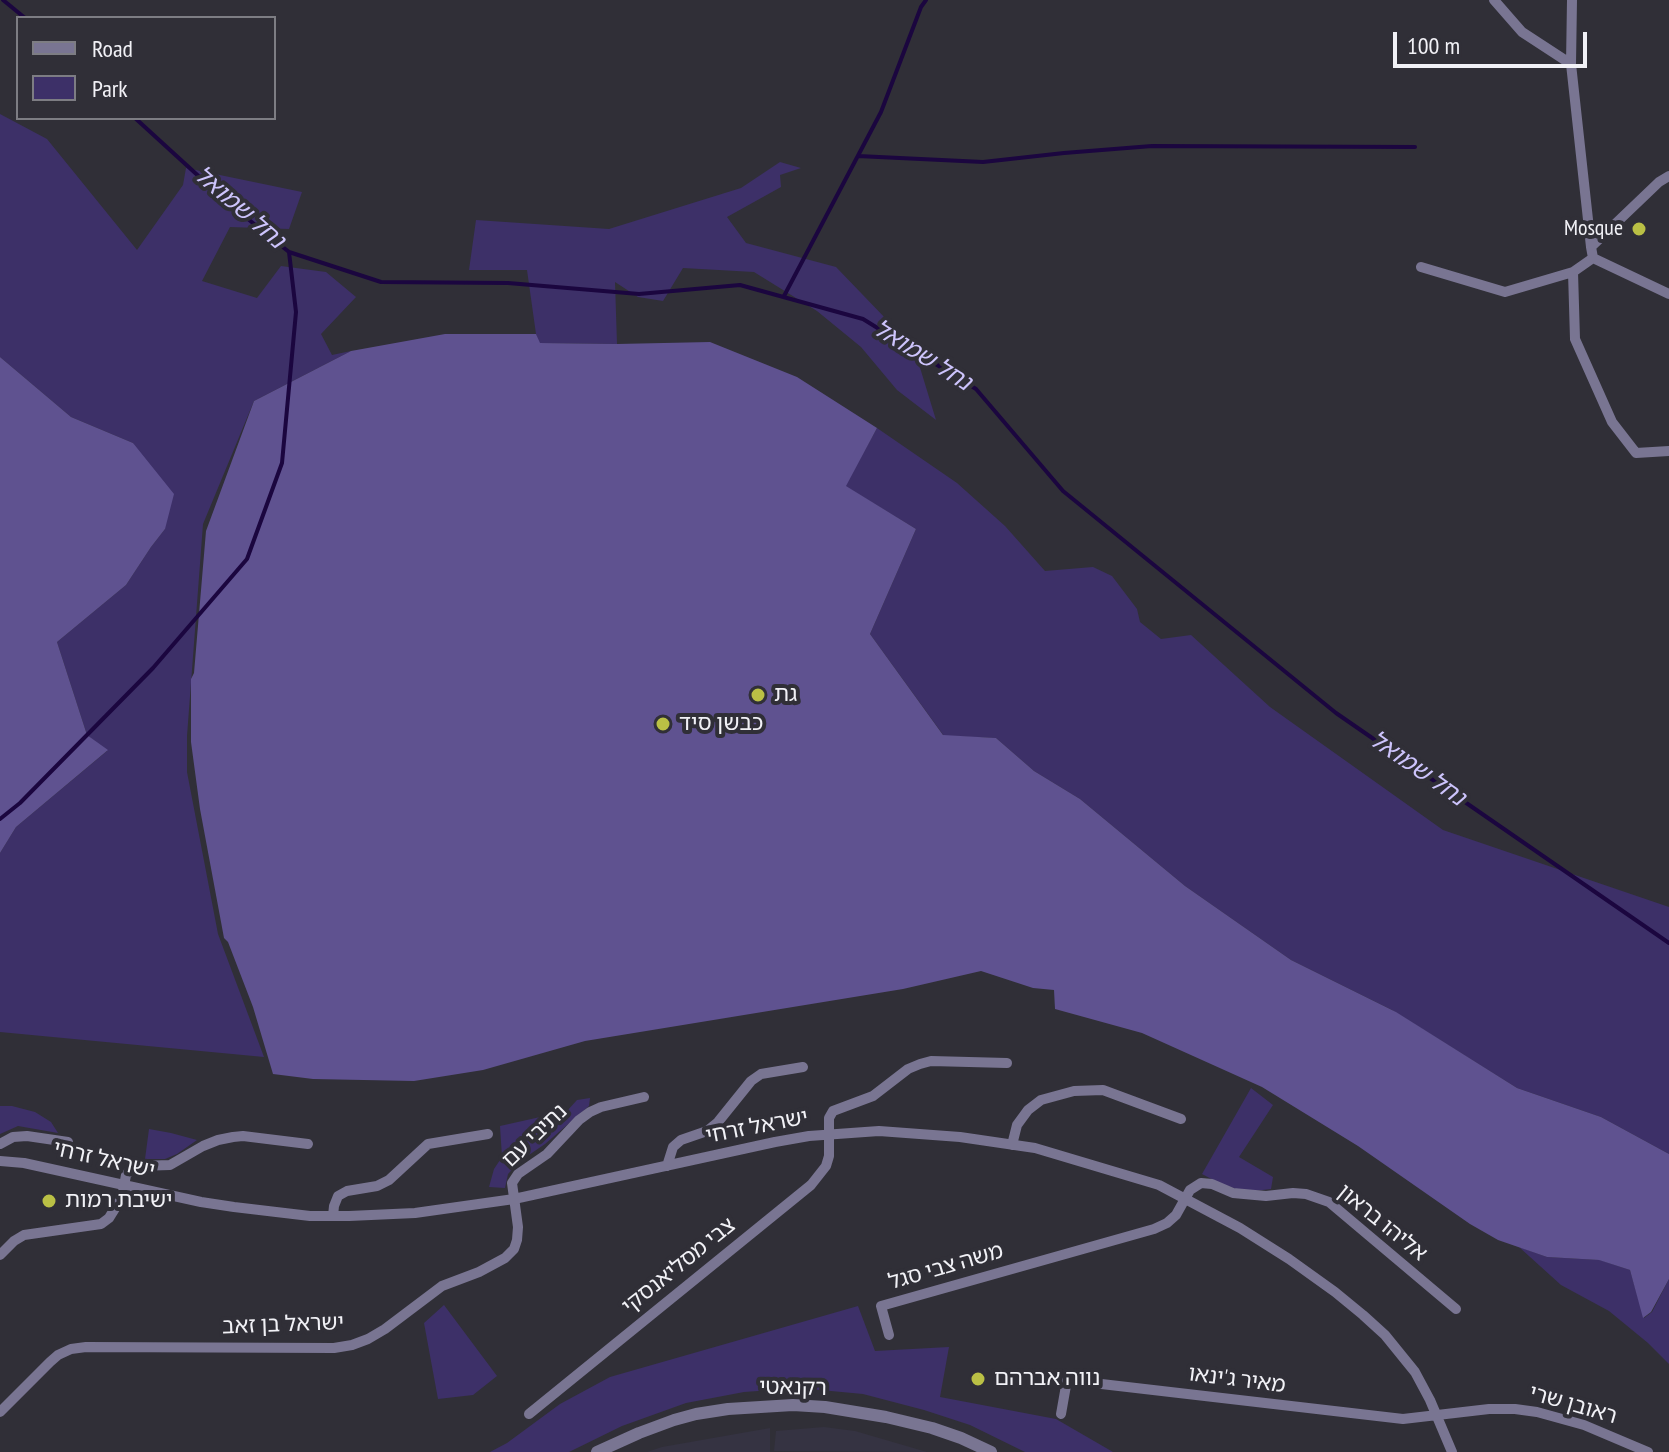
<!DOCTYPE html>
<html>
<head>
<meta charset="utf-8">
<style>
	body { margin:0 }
	#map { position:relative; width:1669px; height:1452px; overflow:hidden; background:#302f37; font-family:"PT Sans Narrow",sans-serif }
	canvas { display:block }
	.legend { position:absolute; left:16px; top:16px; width:260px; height:104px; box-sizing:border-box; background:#302f37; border:2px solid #7d7d83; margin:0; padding:10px 14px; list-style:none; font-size:24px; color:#f1f1f6 }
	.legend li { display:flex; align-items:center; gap:16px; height:40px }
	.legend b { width:40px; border:2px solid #7d7d83 }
	.scale { position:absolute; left:1393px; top:32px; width:194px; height:36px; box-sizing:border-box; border:4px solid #f1f1f6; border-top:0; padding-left:10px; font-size:24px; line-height:28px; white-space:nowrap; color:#f1f1f6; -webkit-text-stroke:6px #302f37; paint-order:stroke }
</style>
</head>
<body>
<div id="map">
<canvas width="1669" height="1452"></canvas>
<ul class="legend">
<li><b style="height:10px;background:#797592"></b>Road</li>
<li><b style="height:22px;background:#3d3068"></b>Park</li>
</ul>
<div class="scale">100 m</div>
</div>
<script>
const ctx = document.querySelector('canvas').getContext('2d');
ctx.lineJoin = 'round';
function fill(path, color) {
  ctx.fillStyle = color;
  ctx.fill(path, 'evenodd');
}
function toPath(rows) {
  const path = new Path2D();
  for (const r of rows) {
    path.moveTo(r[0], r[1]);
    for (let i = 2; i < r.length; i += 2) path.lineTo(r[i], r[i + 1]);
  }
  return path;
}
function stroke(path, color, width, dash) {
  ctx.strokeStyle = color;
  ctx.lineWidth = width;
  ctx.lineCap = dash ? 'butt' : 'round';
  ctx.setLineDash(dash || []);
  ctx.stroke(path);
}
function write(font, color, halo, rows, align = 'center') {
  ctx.font = font + ' "PT Sans Narrow","Noto Sans Hebrew",sans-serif';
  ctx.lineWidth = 8;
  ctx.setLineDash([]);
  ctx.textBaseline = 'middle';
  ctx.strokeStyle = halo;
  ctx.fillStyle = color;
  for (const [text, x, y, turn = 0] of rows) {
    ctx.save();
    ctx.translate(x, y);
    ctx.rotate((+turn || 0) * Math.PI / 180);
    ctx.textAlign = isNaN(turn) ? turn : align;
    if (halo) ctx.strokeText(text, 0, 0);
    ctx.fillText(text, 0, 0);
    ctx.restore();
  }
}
const built = toPath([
	[824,1427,855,1431,927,1452,774,1451,776,1431],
	[770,1428,770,1452,647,1452,662,1447]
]);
const green = toPath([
	[0,114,47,139,137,250,183,185,186,168,302,192,289,229,230,227,202,281,257,298,281,266,326,272,356,297,321,334,332,355,351,351,254,401,203,524,187,736,187,772,218,934,264,1057,0,1032,0,853,16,827,107,751,87,735,57,642,126,585,151,547,165,529,133,443,71,417,0,357],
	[780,162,801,168,780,175,781,187,727,217,746,243,836,267,914,348,936,420,897,390,861,347,817,311,754,272,683,268,663,301,638,297,615,282,617,344,539,343,536,334,527,270,469,270,476,220,609,229,741,188],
	[877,428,957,483,1005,526,1045,571,1093,567,1112,576,1137,609,1140,622,1161,639,1191,635,1270,707,1443,830,1669,907,1669,1154,1601,1117,1517,1088,1392,1010,1291,960,1185,886,1080,799,1034,771,996,738,944,736,870,634,916,529,845,486],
	[1251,1088,1273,1105,1239,1157,1273,1177,1271,1189,1245,1192,1219,1183,1202,1174],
	[590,1098,589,1106,545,1144,520,1161,508,1174,505,1188,489,1187,494,1169,502,1157,500,1126,567,1111,577,1100],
	[0,1106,12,1106,35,1112,51,1122,58,1133,18,1126,0,1134],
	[149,1129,171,1133,197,1140,177,1154,165,1159,145,1159],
	[1519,1247,1547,1257,1600,1260,1630,1270,1644,1318,1652,1312,1669,1279,1669,1364,1648,1343,1609,1311,1561,1285],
	[444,1305,497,1376,473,1395,438,1399,424,1323],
	[858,1306,875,1351,949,1347,940,1397,1056,1419,1113,1452,1025,1452,970,1425,924,1410,863,1394,799,1388,744,1392,686,1403,622,1426,569,1452,490,1452,507,1443,560,1404,610,1377]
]);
const forest = toPath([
	[445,334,536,334,540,343,617,344,710,342,797,377,877,428,846,486,916,529,870,634,943,735,996,738,1034,771,1080,799,1185,886,1291,960,1396,1012,1517,1088,1601,1117,1669,1154,1669,1279,1651,1312,1643,1318,1630,1270,1599,1260,1547,1257,1498,1240,1470,1224,1358,1146,1262,1087,1142,1033,1055,1009,1054,990,1033,988,981,971,903,989,585,1041,483,1070,414,1081,313,1079,273,1074,253,1007,228,942,224,938,200,809,191,742,191,679,194,673,206,531,254,401,351,351],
	[0,357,71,417,133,443,174,494,165,529,151,547,126,585,57,642,87,735,108,750,16,827,0,853]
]);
const stream = toPath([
	[3,0,25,18],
	[135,118,228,203,289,252,381,282,508,283,639,294,740,285,863,319,976,389,1063,491,1336,713,1669,943],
	[858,156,983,162,1064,153,1152,146,1415,147],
	[784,296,881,112,921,7,926,0],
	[0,819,20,803,153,668,247,559,282,463,296,312,289,252]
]);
const minor = toPath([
	[1494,0,1522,32,1571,64],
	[1572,0,1571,64,1591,247],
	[1593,258,1591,247,1659,182,1669,176],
	[1593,258,1669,294],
	[1421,267,1505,292,1573,272,1575,339,1612,422,1636,453,1669,451],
	[1573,272,1593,258],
	[0,1144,13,1137,27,1136,68,1142],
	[1012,1145,1017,1125,1028,1110,1041,1100,1074,1091,1103,1090,1181,1119],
	[0,1161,24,1163,201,1202,234,1207,310,1216,349,1216,415,1213,514,1199,775,1142,809,1136,879,1131,960,1137,1035,1148,1159,1185,1240,1228,1289,1259,1335,1292,1363,1315,1385,1335,1415,1372,1430,1400,1452,1452],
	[667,1166,673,1147,681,1140,707,1131,718,1122,751,1081,761,1074,803,1067],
	[333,1216,334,1206,338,1196,347,1191,377,1186,389,1180,428,1144,488,1134],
	[0,1255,14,1241,24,1235,101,1224,109,1218,122,1197,126,1175,131,1169,138,1166,170,1165,203,1146,218,1140,233,1137,243,1136,308,1144],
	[889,1335,881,1306,1154,1229,1167,1223,1176,1215,1190,1190,1201,1183,1212,1184,1233,1193,1266,1196,1293,1193,1306,1194,1329,1202,1456,1309],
	[0,1412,50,1362,58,1355,71,1349,86,1347,334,1348,352,1345,368,1339,385,1329,442,1286,479,1272,505,1258,514,1249,517,1240,518,1227,512,1183,518,1174,547,1154,579,1120,590,1112,601,1107,644,1097],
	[529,1414,811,1185,826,1166,829,1156,829,1118,833,1111,873,1096,908,1069,920,1064,931,1061,1007,1063],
	[1061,1414,1067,1380,1403,1419,1489,1409,1515,1409,1537,1412,1584,1425,1648,1452]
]);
const tertiary = toPath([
	[597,1452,639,1433,674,1420,696,1414,728,1409,793,1405,825,1407,886,1417,932,1428,961,1438,991,1452]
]);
const markers = [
	[1639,229,8,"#bac045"],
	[758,695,8,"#bac045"],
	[663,724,8,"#bac045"],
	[49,1201,8,"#bac045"],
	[978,1379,8,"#bac045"]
];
const poiNames = [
	["Mosque",1623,229,"right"],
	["גת",774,695],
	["כבשן סיד",679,724],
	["ישיבת רמות",65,1201],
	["נווה אברהם",994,1379]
];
const streetNames = [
	["ישראל זרחי",757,1127,-11],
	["נתיבי עם",535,1136,-44],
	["ישראל זרחי",104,1160,13],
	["אליהו בראון",1382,1223,39],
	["צבי מסליאנסקי",679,1266,-39],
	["משה צבי סגל",946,1267,-16],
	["ישראל בן זאב",283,1325,-2],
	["מאיר ג'ינאו",1237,1380,7],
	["רקנאטי",793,1388,1],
	["ראובן שרי",1573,1405,16]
];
const waterNames = [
	["נחל שמואל",239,208,41],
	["נחל שמואל",922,356,32],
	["נחל שמואל",1417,769,35]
];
fill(built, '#353342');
fill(green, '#3d3068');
fill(forest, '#5f5290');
stroke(stream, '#1b063f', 4);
stroke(minor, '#797592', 10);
stroke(tertiary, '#797592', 12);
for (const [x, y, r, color] of markers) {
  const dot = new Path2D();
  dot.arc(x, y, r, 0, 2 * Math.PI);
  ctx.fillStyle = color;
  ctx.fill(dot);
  stroke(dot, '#302f37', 3);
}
write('22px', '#f1f1f6', '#302f37', poiNames, 'left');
write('22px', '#f1f1f6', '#302f37', streetNames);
write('italic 24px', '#cdc4fc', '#302f37', waterNames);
</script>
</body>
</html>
